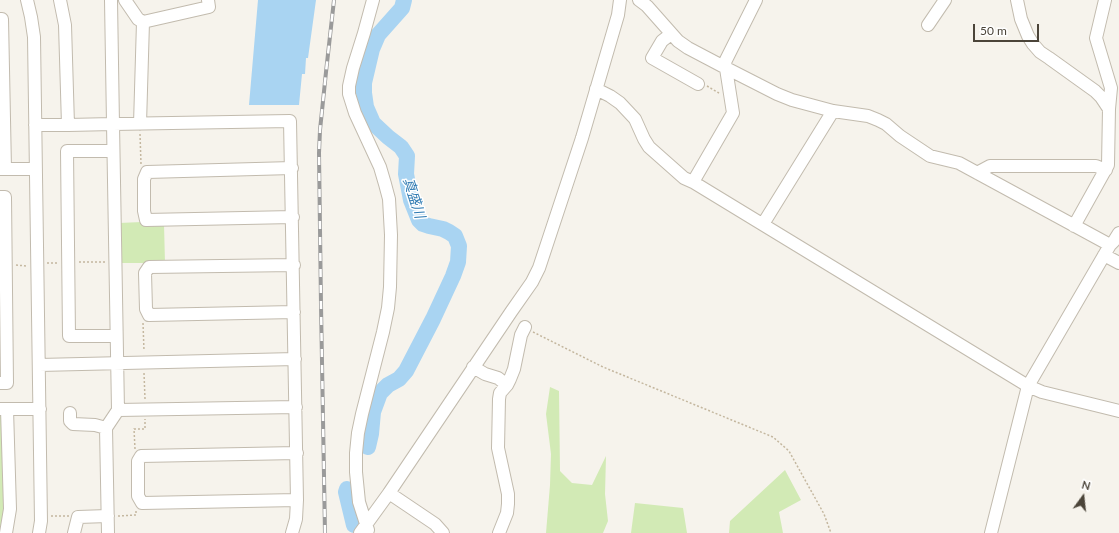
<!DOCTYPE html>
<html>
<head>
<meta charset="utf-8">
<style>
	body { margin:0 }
	#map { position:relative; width:1119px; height:533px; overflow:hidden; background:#f6f3ec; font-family:Lato,sans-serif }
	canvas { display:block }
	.north { position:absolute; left:1063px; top:477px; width:40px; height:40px; -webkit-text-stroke:3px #fff; paint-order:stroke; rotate:15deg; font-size:11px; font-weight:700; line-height:16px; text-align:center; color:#4b4439 }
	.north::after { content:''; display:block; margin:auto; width:14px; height:18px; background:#4b4439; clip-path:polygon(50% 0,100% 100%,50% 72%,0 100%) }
	.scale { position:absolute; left:973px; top:24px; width:66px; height:18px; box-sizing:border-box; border:2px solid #4b4439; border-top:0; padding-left:5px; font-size:12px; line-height:14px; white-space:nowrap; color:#4b4439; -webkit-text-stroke:3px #fff; paint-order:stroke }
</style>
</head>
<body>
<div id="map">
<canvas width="1119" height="533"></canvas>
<div class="north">N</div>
<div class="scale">50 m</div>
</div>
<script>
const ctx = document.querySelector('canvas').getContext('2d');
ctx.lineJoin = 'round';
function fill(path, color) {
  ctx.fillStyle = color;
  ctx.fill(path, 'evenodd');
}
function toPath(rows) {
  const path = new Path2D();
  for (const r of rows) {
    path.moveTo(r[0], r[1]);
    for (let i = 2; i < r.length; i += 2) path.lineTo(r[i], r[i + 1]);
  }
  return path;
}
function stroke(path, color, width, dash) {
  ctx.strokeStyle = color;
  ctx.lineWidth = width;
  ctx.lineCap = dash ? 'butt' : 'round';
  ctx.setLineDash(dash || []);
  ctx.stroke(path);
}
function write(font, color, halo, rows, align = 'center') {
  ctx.font = font + ' Lato,"Noto Sans JP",sans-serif';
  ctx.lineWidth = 3;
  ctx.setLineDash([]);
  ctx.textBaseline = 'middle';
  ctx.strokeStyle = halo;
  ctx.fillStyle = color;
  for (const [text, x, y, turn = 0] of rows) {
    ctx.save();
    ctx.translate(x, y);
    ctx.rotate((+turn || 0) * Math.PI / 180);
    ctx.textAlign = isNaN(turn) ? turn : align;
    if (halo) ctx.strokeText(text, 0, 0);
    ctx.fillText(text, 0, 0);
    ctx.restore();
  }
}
const green = toPath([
	[142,222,164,224,165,263,120,263,119,223],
	[550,387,559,391,560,471,572,483,592,485,606,456,605,494,608,521,603,533,546,533,550,485,551,454,546,414],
	[0,414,2,414,6,509,1,533,0,533],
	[785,470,801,500,779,512,783,533,729,533,730,521],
	[635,503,683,508,687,533,631,533]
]);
const water = toPath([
	[258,0,316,0,308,58,306,58,305,74,302,74,299,105,249,105]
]);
const river = toPath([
	[368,447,371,434,373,412,380,393,388,385,399,379,406,371,433,319,453,276,458,262,459,246,455,236,449,232,443,229,429,226,423,224,419,220,411,200,406,174,407,156,401,147,388,137,373,123,366,107,364,93,364,83,372,49,378,35,402,8,404,0],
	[347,489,346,492,354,525]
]);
const path = toPath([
	[707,86,719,93],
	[140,134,141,164],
	[79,262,105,262],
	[47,263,59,263],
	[16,265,26,266],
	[143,323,144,351],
	[533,332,603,367,773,437,789,451,824,514,831,533],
	[144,373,145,399],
	[135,449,134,429,145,429,145,419],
	[51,516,69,516],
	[118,516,136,515,136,511]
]);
const minor = toPath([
	[27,0,31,17,34,37,41,521,39,533],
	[125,0,138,19,143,22],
	[639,0,647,6,678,41,688,48,726,68,777,94,792,100,833,111,868,116,878,120,886,124,900,136,930,156,959,163,1110,245],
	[756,0,725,62,733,113,693,182,1028,386,1042,392,1119,411],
	[1017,0,1021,19,1028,36,1033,44,1040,52,1049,58,1095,91,1101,97,1109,109],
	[0,19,2,19,5,169],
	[928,25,945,0],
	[671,34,662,41,652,58,698,84],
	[596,89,610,96,620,103,635,119,644,139,649,147,684,178,693,182],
	[140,124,143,22,209,7,208,0],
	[35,125,68,125,65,25,60,0],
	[68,125,113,124,111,0],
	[113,151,67,151,69,336,116,336],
	[292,168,147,172,144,179,144,211,146,220,293,217],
	[0,169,36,169],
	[977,173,990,166,1096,166,1106,170],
	[0,197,5,197,7,383,0,383],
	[763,224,833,111],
	[1074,226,1108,165,1109,109,1111,88,1096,38,1105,0],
	[1104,255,1119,263],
	[294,265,149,267,145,273,146,309,149,315,294,312],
	[39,365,295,359],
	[473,367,485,374,498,378,507,385],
	[0,409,40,409],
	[118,410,296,407],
	[70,413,70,421,73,424,95,425,106,428,118,410,113,124,290,121,297,500,296,519,292,533],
	[106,428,108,533],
	[297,453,141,456,138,461,138,496,142,503,297,500],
	[389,493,435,524,443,533],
	[368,530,359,502,356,472,356,453,358,433,362,414,383,332,388,308,390,287,391,235,389,199,385,184,380,167,355,113,349,94,349,86,353,68,364,33,373,0],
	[6,533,10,509,7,409],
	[74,533,78,517,108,516],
	[360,533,389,493,511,312,532,282,539,268,582,138,618,15,620,0],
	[499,533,507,513,508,504,508,494,498,448,499,399,500,393,507,385,510,379,514,369,521,335,525,327],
	[991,533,1028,386,1110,245,1114,241,1119,233]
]);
const rail = toPath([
	[325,533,321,305,319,153,320,130,326,72,334,0]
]);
const waterNames = [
	["真盛川",414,198,72]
];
fill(green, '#d2eab5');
fill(water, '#a9d4f2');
stroke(river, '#a9d4f2', 16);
stroke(minor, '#c2bbae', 14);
stroke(path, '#c4b79f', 1.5, [2, 2]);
stroke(minor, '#fff', 12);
stroke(rail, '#9a9a9a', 4);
stroke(rail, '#fff', 2.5, [8]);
write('italic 14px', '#2e7ab2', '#fff', waterNames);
</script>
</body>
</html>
